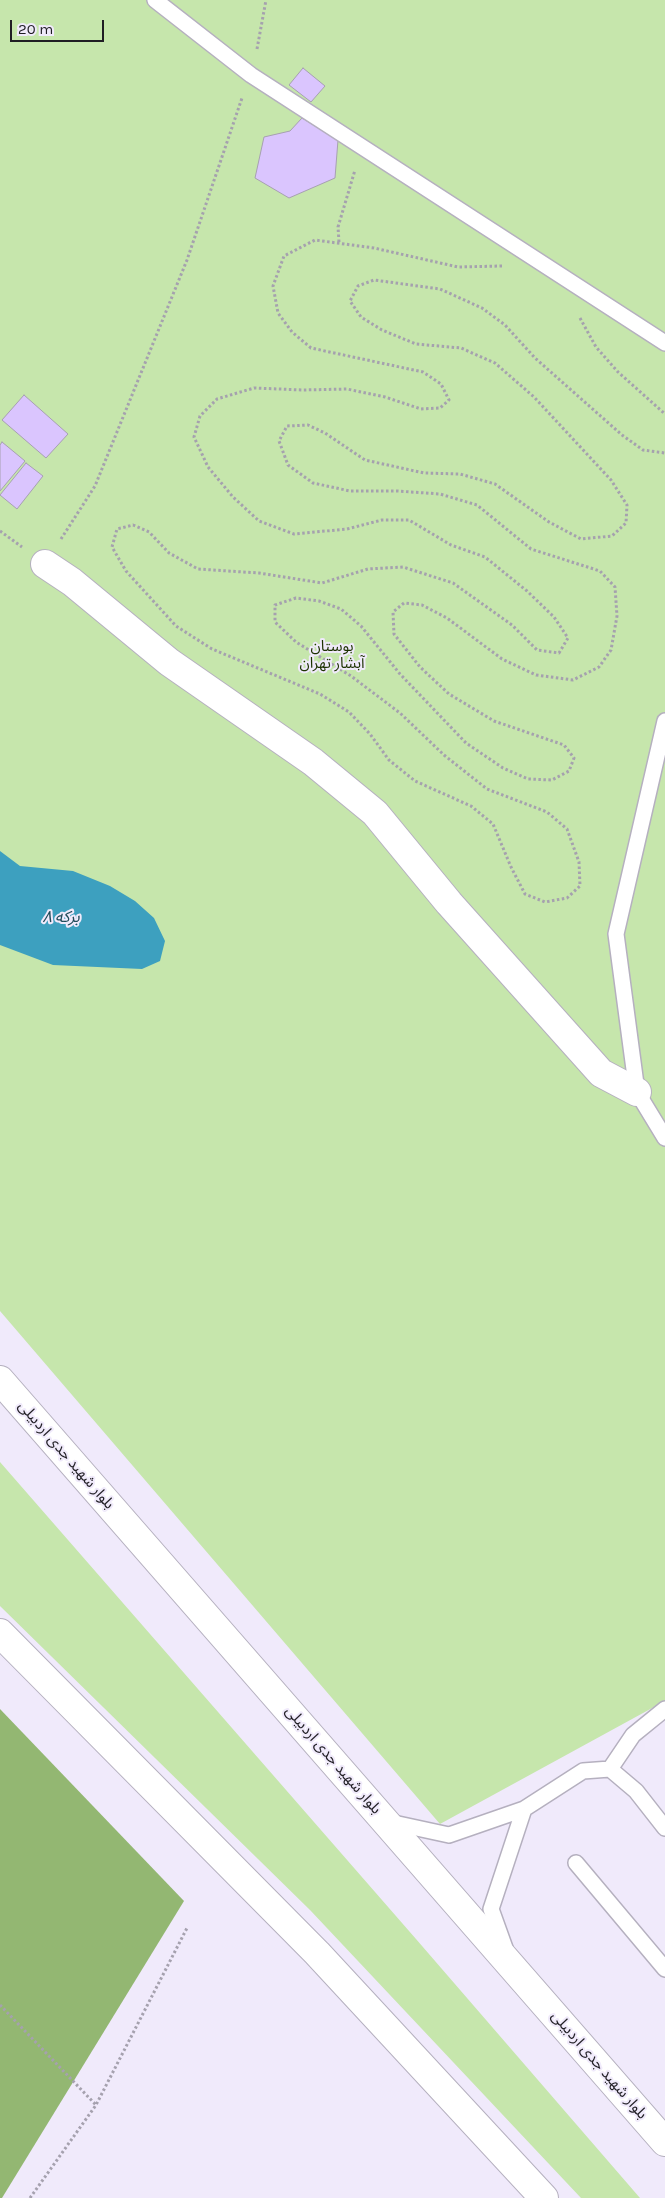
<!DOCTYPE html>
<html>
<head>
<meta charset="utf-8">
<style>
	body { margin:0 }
	#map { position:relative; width:665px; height:2198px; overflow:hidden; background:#f0eafb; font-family:Karla,sans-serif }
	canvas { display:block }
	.scale { position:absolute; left:10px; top:20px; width:94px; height:22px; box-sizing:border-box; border:2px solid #201e24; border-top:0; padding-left:6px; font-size:15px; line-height:18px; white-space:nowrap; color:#201e24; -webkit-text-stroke:4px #f0eafb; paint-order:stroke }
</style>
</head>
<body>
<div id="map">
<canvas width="665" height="2198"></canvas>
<div class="scale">20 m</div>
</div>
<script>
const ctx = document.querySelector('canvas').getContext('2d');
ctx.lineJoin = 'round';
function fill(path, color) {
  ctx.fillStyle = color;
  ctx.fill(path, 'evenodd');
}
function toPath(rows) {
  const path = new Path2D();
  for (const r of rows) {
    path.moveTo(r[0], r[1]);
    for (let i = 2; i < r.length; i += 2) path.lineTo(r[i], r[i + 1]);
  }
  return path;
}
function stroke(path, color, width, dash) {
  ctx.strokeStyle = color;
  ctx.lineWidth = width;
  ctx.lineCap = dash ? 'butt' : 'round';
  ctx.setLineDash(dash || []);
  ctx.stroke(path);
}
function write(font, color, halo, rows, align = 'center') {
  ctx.font = font + ' Karla,"Noto Sans Arabic",sans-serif';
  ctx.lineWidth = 4;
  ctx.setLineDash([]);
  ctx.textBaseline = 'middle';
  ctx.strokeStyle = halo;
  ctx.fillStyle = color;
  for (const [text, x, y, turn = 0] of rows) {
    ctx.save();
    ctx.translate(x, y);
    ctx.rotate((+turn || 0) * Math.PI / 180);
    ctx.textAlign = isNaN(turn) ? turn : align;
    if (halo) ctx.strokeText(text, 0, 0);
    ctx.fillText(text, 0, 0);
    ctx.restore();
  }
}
const green = toPath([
	[0,0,665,0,665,1701,440,1824,0,1311],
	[0,1462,416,1939,640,2198,581,2198,310,1910,0,1606]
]);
const forest = toPath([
	[0,1709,184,1901,2,2198,0,2198]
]);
const water = toPath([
	[0,851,20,866,73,871,110,886,135,901,154,918,165,941,160,961,142,969,53,965,0,945]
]);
const building = toPath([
	[303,68,325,86,311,102,289,85,303,68],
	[302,118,338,140,335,178,289,198,255,178,264,137,290,131,302,118],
	[24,395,68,434,46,458,2,420,24,395],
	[2,442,25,461,0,491,0,445,2,442],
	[26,463,43,476,17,509,0,495,26,463]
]);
const path = toPath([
	[257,49,266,0],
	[339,242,338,227,355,170],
	[502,266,458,267,374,248,315,240,284,256,273,286,278,313,292,332,311,348,423,372,441,384,449,400,440,408,421,409,385,397,347,389,303,390,254,388,217,399,200,416,194,437,208,467,233,497,259,521,294,534,347,529,382,520,409,520,451,545,485,557,527,591,554,617,568,638,559,653,537,650,512,625,453,583,403,567,368,569,322,583,259,573,198,569,169,553,149,532,133,525,117,529,112,547,126,571,176,626,212,649,320,694,349,712,370,734,389,760,415,781,471,806,493,824,511,867,525,894,545,902,567,898,580,886,579,862,567,829,547,812,487,789,444,755,400,713,351,676,296,642,275,622,275,605,296,598,319,601,341,609,361,626,400,674,466,743,503,768,528,779,552,780,569,771,574,758,564,745,494,721,449,694,420,667,394,634,393,612,404,603,422,605,447,618,502,659,536,675,573,680,599,667,611,650,617,616,615,587,600,571,531,549,477,505,440,494,397,491,350,491,313,483,288,465,279,441,287,426,308,425,325,433,365,460,424,473,460,474,495,484,549,522,581,539,612,536,626,523,627,505,611,480,534,397,495,363,461,348,416,344,382,330,361,317,350,301,358,286,374,280,440,289,482,308,505,325,535,358,622,435,643,450,665,453],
	[580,318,596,347,618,372,665,414],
	[0,531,22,547],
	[61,539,95,486,187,260,242,98],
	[0,2005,96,2105],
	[30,2198,96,2105,187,1928]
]);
const lane = toPath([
	[155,0,251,75,665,343],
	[665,721,616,934,637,1092,665,1138],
	[610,1769,633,1735,665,1709],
	[389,1822,449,1835,524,1809,583,1771,610,1769,636,1791,665,1828],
	[576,1863,665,1969],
	[505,1948,491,1909,524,1809]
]);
const street = toPath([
	[45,564,72,582,169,662,313,762,375,813,449,903,601,1073,637,1092]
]);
const secondary = toPath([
	[0,1380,665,2142],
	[0,1633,317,1953,544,2198]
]);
const parkNames = [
	["بوستان",332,647],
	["آبشار تهران",332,664]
];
const streetNames = [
	["بلوار شهید جدی اردبیلی",66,1455,49],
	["بلوار شهید جدی اردبیلی",333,1760,49],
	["بلوار شهید جدی اردبیلی",599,2065,49]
];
const waterNames = [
	["برکه ۸",61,917]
];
fill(green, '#c6e6ac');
fill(forest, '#93b772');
fill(water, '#3da0bf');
fill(building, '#dac5fe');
stroke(building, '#a7a1b1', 1);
stroke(lane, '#b5b0bf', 18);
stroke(street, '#b5b0bf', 30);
stroke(secondary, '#b5b0bf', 30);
stroke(path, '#a5a1ae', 3, [2.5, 2.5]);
stroke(lane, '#fff', 15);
stroke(street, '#fff', 28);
stroke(secondary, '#fff', 28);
write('15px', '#1c3200', '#f0eafb', parkNames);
write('15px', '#201e24', '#f0eafb', streetNames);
write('italic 16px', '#1f4a58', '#f0eafb', waterNames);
</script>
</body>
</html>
